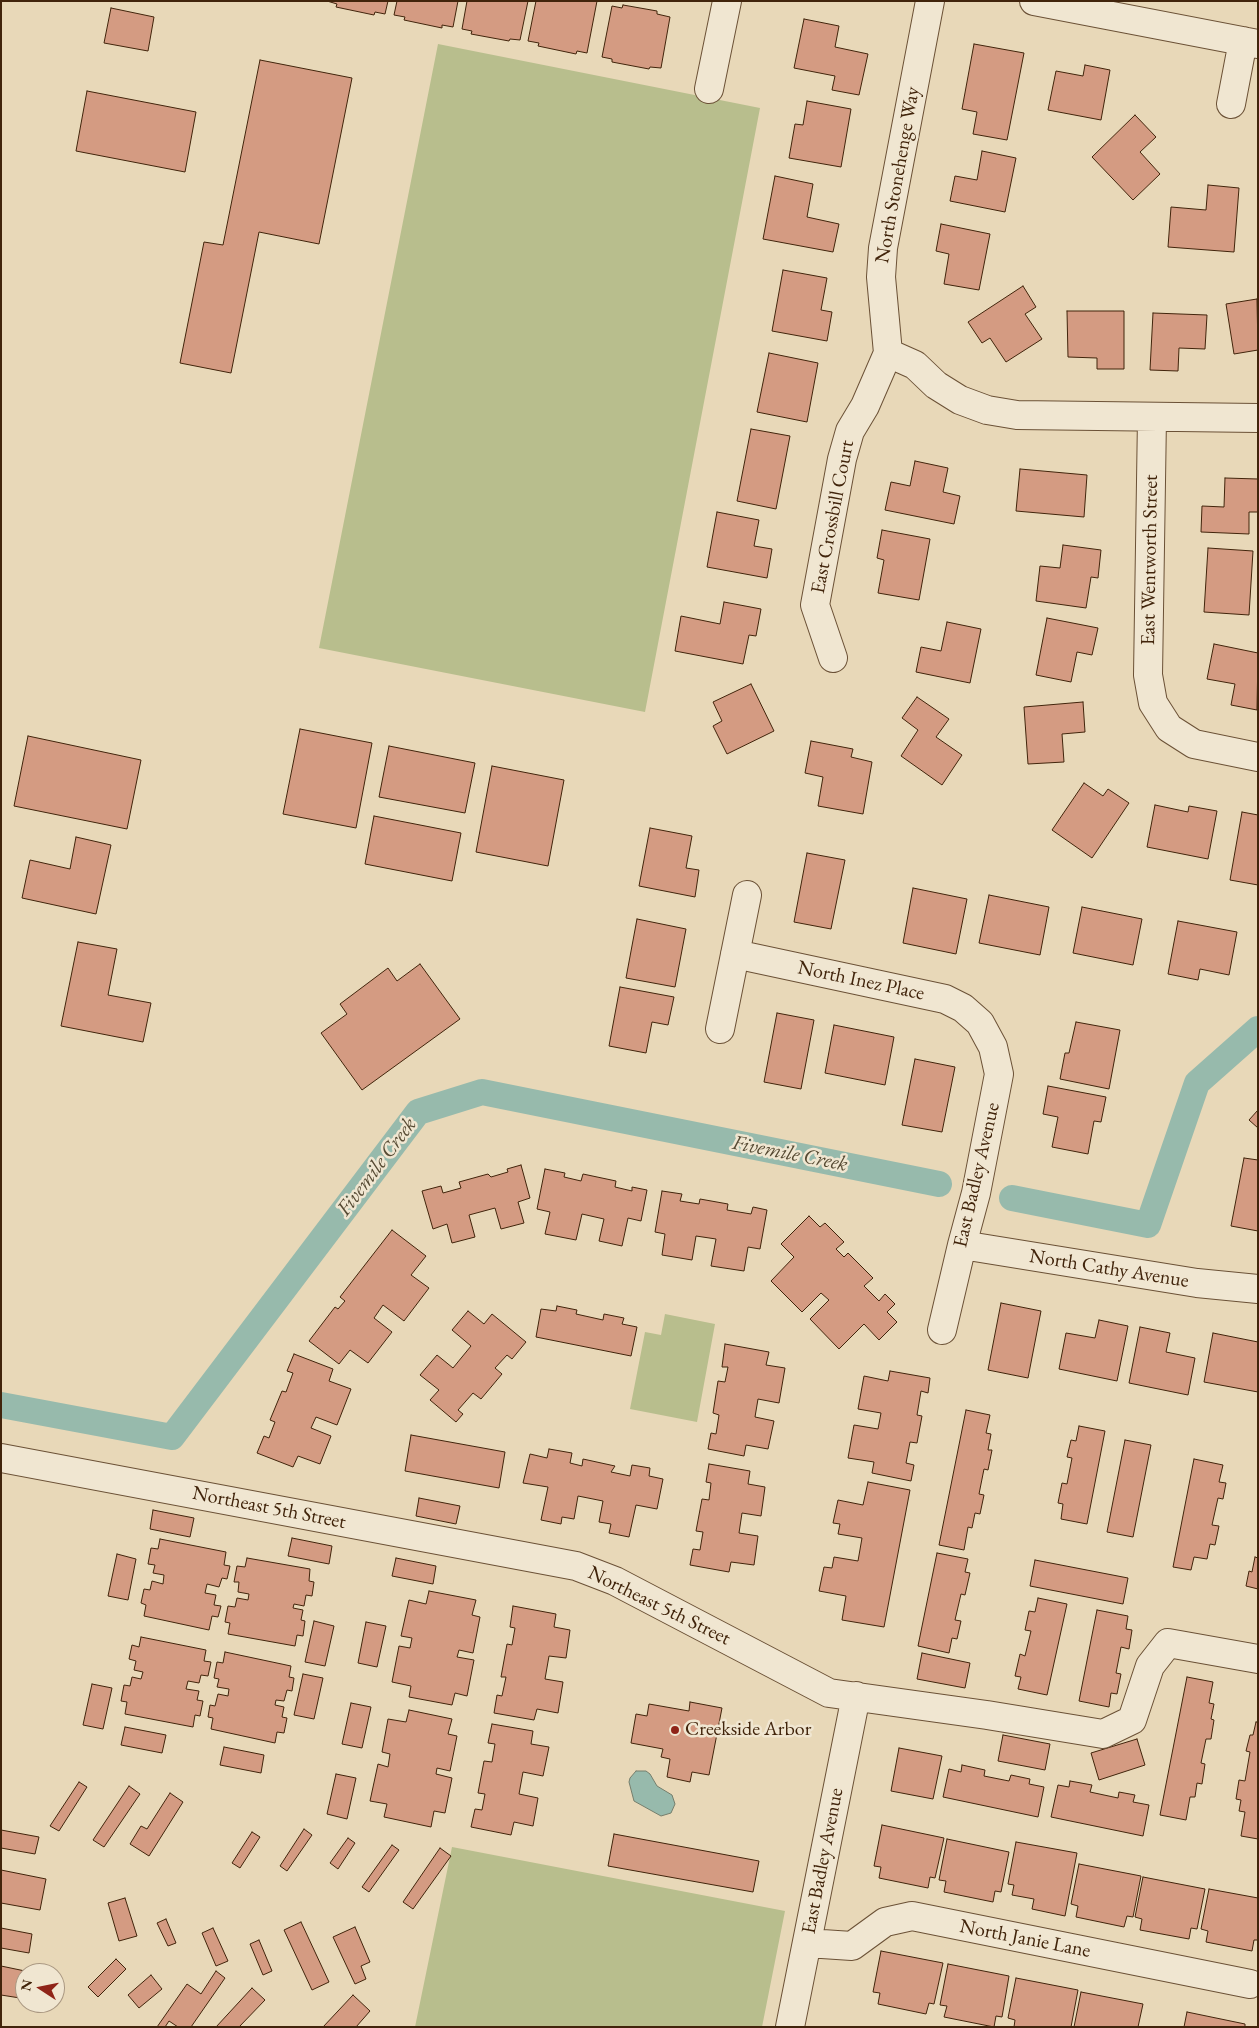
<!DOCTYPE html>
<html>
<head>
<meta charset="utf-8">
<style>
	body { margin:0 }
	#map { position:relative; width:1259px; height:2028px; overflow:hidden; background:#e8d8b8; font-family:"EB Garamond",serif }
	canvas { display:block }
	.frame { position:absolute; inset:0; border:2px solid #41240b; pointer-events:none }
	.north { position:absolute; left:15px; top:1963px; width:50px; height:50px; box-sizing:border-box; background:#f0e6d1; border:1px solid #aa9882; border-radius:50%; rotate:281deg; font-size:14px; font-weight:700; line-height:20px; text-align:center; color:#41240b }
	.north::after { content:''; display:block; margin:auto; width:18px; height:22px; background:#8f2418; clip-path:polygon(50% 0,100% 100%,50% 72%,0 100%) }
</style>
</head>
<body>
<div id="map">
<canvas width="1259" height="2028"></canvas>
<div class="frame"></div>
<div class="north">N</div>
</div>
<script>
const ctx = document.querySelector('canvas').getContext('2d');
ctx.lineJoin = 'round';
function fill(path, color) {
  ctx.fillStyle = color;
  ctx.fill(path, 'evenodd');
}
function toPath(rows) {
  const path = new Path2D();
  for (const r of rows) {
    path.moveTo(r[0], r[1]);
    for (let i = 2; i < r.length; i += 2) path.lineTo(r[i], r[i + 1]);
  }
  return path;
}
function stroke(path, color, width, dash) {
  ctx.strokeStyle = color;
  ctx.lineWidth = width;
  ctx.lineCap = dash ? 'butt' : 'round';
  ctx.setLineDash(dash || []);
  ctx.stroke(path);
}
function write(font, color, halo, rows, align = 'center') {
  ctx.font = font + ' "EB Garamond",serif';
  ctx.lineWidth = 5;
  ctx.setLineDash([]);
  ctx.textBaseline = 'middle';
  ctx.strokeStyle = halo;
  ctx.fillStyle = color;
  for (const [text, x, y, turn = 0] of rows) {
    ctx.save();
    ctx.translate(x, y);
    ctx.rotate((+turn || 0) * Math.PI / 180);
    ctx.textAlign = isNaN(turn) ? turn : align;
    if (halo) ctx.strokeText(text, 0, 0);
    ctx.fillText(text, 0, 0);
    ctx.restore();
  }
}
const green = toPath([
	[438,44,760,108,645,712,319,648],
	[665,1314,715,1324,697,1422,630,1409,645,1332,661,1335],
	[452,1847,785,1911,762,2027,415,2027]
]);
const water = toPath([
	[636,1771,646,1771,650,1774,657,1786,672,1795,675,1804,671,1813,661,1816,634,1801,629,1782,630,1778,636,1771]
]);
const canal = toPath([
	[1012,1198,1148,1225,1197,1083,1258,1029],
	[1,1405,172,1437,418,1112,482,1092,939,1184]
]);
const building = toPath([
	[327,1,388,1,385,14,375,12,374,15,336,7,337,4,327,1],
	[397,1,458,1,453,27,442,25,442,28,404,20,405,17,394,15,397,1],
	[467,1,528,1,520,40,510,39,509,41,471,34,472,31,462,29,467,1],
	[536,1,597,1,587,53,577,51,576,54,538,46,539,43,528,41,536,1],
	[623,5,657,11,657,14,670,17,661,68,650,67,649,69,612,62,612,59,602,57,612,6,622,8,623,5],
	[111,8,154,17,148,51,104,43,111,8],
	[804,19,839,26,835,47,868,54,859,95,832,90,835,76,794,68,804,19],
	[974,44,1024,53,1007,140,973,134,977,112,962,109,974,44],
	[260,60,352,78,319,244,259,232,231,373,180,363,204,242,223,245,260,60],
	[1085,65,1110,70,1101,120,1048,110,1056,71,1083,76,1085,65],
	[87,91,196,112,185,172,76,151,87,91],
	[807,101,851,109,841,167,789,158,795,124,803,125,807,101],
	[1135,115,1156,137,1140,152,1160,174,1133,200,1092,157,1135,115],
	[982,151,1016,158,1005,212,950,201,955,176,977,180,982,151],
	[775,176,813,184,807,217,839,224,833,252,763,239,775,176],
	[1208,185,1239,188,1234,252,1168,247,1171,207,1206,210,1208,185],
	[941,224,990,234,979,290,944,284,949,254,936,251,941,224],
	[783,270,827,278,821,310,832,312,827,341,772,331,783,270],
	[1023,286,1036,307,1025,314,1042,339,1006,362,990,338,982,343,968,322,1023,286],
	[1257,299,1258,350,1234,354,1226,304,1257,299],
	[1067,311,1124,311,1124,369,1097,369,1097,358,1068,357,1067,311],
	[1153,313,1207,315,1205,349,1179,348,1178,371,1150,370,1153,313],
	[769,353,818,363,807,422,757,412,769,353],
	[751,429,790,436,776,509,737,501,751,429],
	[915,461,948,468,943,492,960,496,954,524,885,510,891,482,910,486,915,461],
	[1020,469,1087,475,1084,517,1016,511,1020,469],
	[1225,478,1258,479,1258,512,1249,512,1249,534,1201,532,1202,506,1224,507,1225,478],
	[717,512,759,520,754,546,772,549,767,578,707,567,717,512],
	[882,530,930,539,919,600,878,593,884,560,877,558,882,530],
	[1063,545,1101,550,1098,578,1091,577,1086,608,1036,601,1040,566,1060,568,1063,545],
	[1208,548,1253,551,1249,615,1204,612,1208,548],
	[724,602,761,609,756,636,749,635,743,664,675,651,681,616,720,624,724,602],
	[1047,618,1098,628,1092,655,1077,652,1071,682,1036,675,1047,618],
	[947,622,981,629,970,683,916,672,921,647,941,651,947,622],
	[1214,644,1258,653,1257,710,1231,705,1235,684,1207,679,1214,644],
	[751,684,774,731,727,754,713,726,722,721,713,702,751,684],
	[917,697,949,719,936,737,962,755,942,785,901,756,918,730,902,718,917,697],
	[1083,702,1085,732,1062,734,1064,762,1028,764,1024,707,1083,702],
	[300,729,372,743,356,828,283,814,300,729],
	[28,736,141,760,127,829,14,806,28,736],
	[811,741,853,749,851,757,872,762,863,814,818,806,823,777,805,773,811,741],
	[389,746,475,763,465,813,379,797,389,746],
	[492,766,564,780,548,866,476,852,492,766],
	[1084,783,1103,796,1108,789,1129,803,1092,858,1052,830,1084,783],
	[1155,805,1188,812,1189,806,1217,811,1208,859,1147,847,1155,805],
	[1242,812,1258,815,1258,885,1230,880,1242,812],
	[374,816,461,833,452,881,365,864,374,816],
	[650,828,692,836,686,868,699,870,695,897,639,886,650,828],
	[76,837,111,845,96,914,22,898,30,860,70,869,76,837],
	[807,853,845,860,831,929,794,922,807,853],
	[913,888,967,899,956,954,903,943,913,888],
	[989,895,1049,907,1040,955,979,943,989,895],
	[1082,907,1142,919,1133,965,1073,953,1082,907],
	[637,919,686,929,675,987,626,978,637,919],
	[1178,921,1237,932,1229,975,1200,969,1198,980,1168,974,1178,921],
	[78,942,117,949,108,995,151,1003,143,1042,61,1026,78,942],
	[420,964,460,1019,362,1090,321,1033,347,1014,340,1004,388,968,397,981,420,964],
	[620,987,674,997,668,1025,652,1022,646,1053,609,1046,620,987],
	[777,1013,814,1020,801,1089,764,1082,777,1013],
	[1076,1022,1120,1030,1109,1089,1060,1079,1065,1053,1069,1053,1076,1022],
	[834,1025,894,1037,885,1085,825,1073,834,1025],
	[915,1059,955,1067,942,1132,902,1125,915,1059],
	[1048,1086,1106,1097,1101,1122,1094,1121,1088,1154,1052,1147,1058,1117,1043,1114,1048,1086],
	[1258,1110,1258,1128,1249,1120,1258,1110],
	[1244,1158,1258,1160,1258,1231,1231,1226,1244,1158],
	[521,1165,530,1198,518,1202,524,1223,501,1229,495,1208,469,1215,475,1237,452,1243,447,1224,433,1229,422,1191,441,1186,443,1193,461,1188,459,1182,488,1174,491,1177,508,1172,507,1169,521,1165],
	[545,1169,565,1173,564,1177,581,1181,583,1174,616,1181,615,1187,632,1191,632,1187,647,1190,641,1221,628,1218,622,1246,599,1241,604,1219,582,1214,576,1240,545,1234,550,1212,537,1209,545,1169],
	[662,1191,682,1194,680,1201,699,1204,700,1199,728,1204,727,1210,751,1214,753,1207,767,1210,760,1249,748,1247,744,1271,711,1266,716,1239,696,1236,692,1260,662,1255,665,1234,655,1232,662,1191],
	[809,1216,820,1227,825,1223,844,1242,836,1249,844,1257,848,1253,873,1278,864,1286,879,1301,885,1294,895,1304,887,1312,897,1322,879,1340,864,1324,839,1349,810,1319,829,1300,821,1293,802,1312,771,1281,794,1257,781,1244,809,1216],
	[392,1230,426,1256,411,1275,429,1288,404,1321,383,1305,374,1318,392,1332,368,1363,350,1350,339,1364,309,1341,335,1307,338,1309,345,1301,340,1297,392,1230],
	[1001,1303,1041,1311,1028,1378,988,1370,1001,1303],
	[557,1306,577,1310,576,1314,603,1320,604,1314,624,1318,622,1324,637,1327,631,1356,536,1337,541,1309,556,1311,557,1306],
	[468,1311,484,1324,492,1314,526,1342,512,1359,507,1355,495,1368,502,1374,481,1399,473,1393,458,1410,463,1414,456,1422,430,1400,439,1390,420,1375,437,1355,453,1368,471,1346,452,1330,468,1311],
	[1099,1320,1128,1326,1117,1381,1059,1369,1066,1333,1095,1338,1099,1320],
	[1140,1327,1170,1333,1166,1352,1195,1358,1188,1395,1129,1383,1140,1327],
	[1213,1333,1258,1342,1258,1392,1204,1382,1213,1333],
	[725,1344,769,1352,766,1365,785,1368,779,1403,758,1399,755,1417,774,1421,768,1449,746,1445,744,1456,708,1449,711,1433,716,1434,719,1415,713,1413,718,1381,725,1382,728,1367,722,1367,725,1344],
	[294,1354,333,1369,329,1381,351,1389,337,1425,316,1417,311,1428,331,1436,320,1464,298,1456,293,1467,257,1453,264,1436,269,1438,275,1422,270,1420,282,1391,286,1392,293,1373,287,1371,294,1354],
	[890,1371,930,1378,928,1393,921,1391,917,1415,922,1416,917,1443,910,1442,906,1463,914,1465,911,1481,872,1473,874,1462,848,1458,854,1425,878,1429,881,1413,858,1409,864,1376,888,1381,890,1371],
	[966,1410,990,1415,986,1433,991,1434,988,1450,992,1450,988,1470,984,1469,979,1494,984,1495,980,1514,975,1513,972,1528,968,1527,964,1550,939,1545,966,1410],
	[1079,1426,1105,1431,1087,1524,1061,1519,1063,1504,1058,1503,1062,1483,1067,1484,1072,1458,1067,1457,1071,1440,1076,1441,1079,1426],
	[411,1435,505,1452,499,1488,405,1471,411,1435],
	[1125,1440,1151,1445,1133,1537,1107,1532,1125,1440],
	[549,1449,572,1453,570,1463,582,1466,583,1459,615,1466,611,1472,630,1476,632,1465,650,1468,649,1476,663,1479,657,1509,636,1505,629,1537,609,1533,611,1524,599,1522,603,1501,578,1496,574,1519,562,1517,561,1524,541,1520,548,1487,523,1483,530,1454,547,1458,549,1449],
	[1194,1459,1223,1465,1219,1482,1226,1483,1223,1499,1218,1498,1212,1525,1219,1526,1215,1545,1210,1544,1207,1559,1194,1557,1191,1570,1173,1567,1194,1459],
	[709,1464,750,1471,748,1484,765,1487,761,1516,742,1513,739,1533,758,1536,754,1565,731,1562,729,1572,690,1565,693,1549,700,1550,703,1532,696,1531,702,1499,709,1500,711,1483,706,1482,709,1464],
	[868,1482,910,1490,884,1627,842,1620,846,1596,819,1591,824,1567,832,1568,834,1557,858,1561,862,1538,838,1534,840,1524,833,1523,838,1500,863,1505,868,1482],
	[419,1498,460,1506,456,1524,416,1516,419,1498],
	[153,1510,194,1518,190,1537,150,1529,153,1510],
	[292,1538,332,1546,329,1564,288,1556,292,1538],
	[160,1539,226,1552,224,1565,230,1566,227,1579,222,1578,219,1587,207,1584,205,1593,216,1595,214,1605,221,1606,218,1617,212,1616,209,1630,144,1616,146,1605,141,1603,144,1589,150,1590,152,1581,163,1584,164,1575,153,1573,155,1565,148,1564,151,1548,158,1549,160,1539],
	[937,1553,968,1559,965,1572,970,1573,965,1595,961,1594,955,1620,961,1621,957,1639,952,1638,949,1653,918,1646,937,1553],
	[117,1554,136,1559,128,1600,108,1596,117,1554],
	[1255,1557,1258,1558,1258,1589,1246,1586,1249,1571,1252,1572,1255,1557],
	[247,1558,310,1569,309,1581,314,1582,312,1596,306,1595,304,1606,294,1604,293,1608,303,1610,301,1620,305,1621,303,1636,297,1635,295,1646,228,1634,230,1623,225,1622,228,1606,235,1607,237,1598,248,1600,249,1594,238,1592,239,1582,234,1582,237,1566,245,1567,247,1558],
	[396,1558,436,1566,433,1584,392,1576,396,1558],
	[1035,1560,1128,1578,1123,1604,1030,1586,1035,1560],
	[429,1591,476,1600,472,1615,480,1617,473,1653,459,1650,457,1657,474,1660,467,1696,455,1693,452,1705,409,1697,411,1686,392,1682,399,1646,410,1648,412,1638,401,1636,409,1600,426,1604,429,1591],
	[1038,1598,1067,1604,1047,1695,1018,1689,1021,1677,1015,1676,1020,1654,1025,1656,1031,1631,1025,1630,1029,1611,1035,1612,1038,1598],
	[513,1606,556,1614,554,1627,570,1630,566,1658,549,1656,545,1679,563,1682,558,1713,537,1709,534,1720,494,1713,497,1695,502,1696,506,1677,501,1677,507,1644,512,1645,515,1628,510,1627,513,1606],
	[1097,1610,1128,1616,1126,1629,1132,1630,1129,1649,1121,1647,1116,1673,1121,1674,1117,1694,1111,1693,1109,1707,1079,1701,1097,1610],
	[314,1621,334,1626,325,1666,305,1662,314,1621],
	[366,1622,386,1626,377,1667,358,1663,366,1622],
	[141,1637,206,1650,204,1661,211,1662,208,1676,201,1675,199,1683,188,1681,186,1689,199,1691,197,1700,203,1701,200,1716,195,1715,193,1727,125,1714,127,1702,121,1701,124,1685,130,1686,132,1677,141,1679,143,1672,134,1670,136,1661,129,1659,132,1645,139,1647,141,1637],
	[225,1652,291,1666,289,1677,294,1678,292,1691,287,1690,284,1701,276,1700,275,1705,284,1707,282,1717,287,1718,284,1733,277,1732,275,1743,211,1729,213,1718,208,1717,210,1705,215,1706,218,1694,228,1696,229,1689,217,1687,219,1679,214,1678,217,1662,223,1663,225,1652],
	[922,1653,970,1663,965,1688,917,1679,922,1653],
	[303,1674,323,1678,314,1719,294,1715,303,1674],
	[1187,1677,1213,1682,1209,1703,1214,1704,1211,1719,1214,1720,1211,1739,1206,1739,1201,1763,1205,1764,1202,1784,1197,1783,1195,1797,1190,1797,1186,1820,1160,1815,1187,1677],
	[92,1684,112,1688,103,1729,83,1725,92,1684],
	[690,1702,722,1708,709,1775,692,1772,690,1782,667,1777,670,1759,661,1757,663,1749,631,1743,636,1714,647,1716,649,1704,689,1711,690,1702],
	[351,1703,371,1707,362,1748,342,1744,351,1703],
	[409,1710,452,1719,448,1734,457,1736,450,1771,437,1768,436,1774,452,1778,445,1813,434,1811,431,1827,384,1817,387,1804,370,1801,378,1764,388,1767,390,1754,382,1752,388,1719,406,1722,409,1710],
	[1256,1722,1258,1722,1258,1839,1241,1836,1245,1812,1239,1811,1241,1800,1236,1799,1239,1780,1245,1781,1250,1752,1246,1751,1250,1735,1253,1735,1256,1722],
	[492,1724,533,1731,531,1744,549,1747,543,1776,523,1772,519,1794,538,1798,533,1826,514,1822,511,1835,471,1827,475,1809,482,1810,485,1794,478,1793,484,1761,492,1762,495,1744,488,1743,492,1724],
	[125,1727,166,1735,162,1753,121,1745,125,1727],
	[1003,1735,1050,1744,1045,1770,998,1761,1003,1735],
	[1137,1739,1145,1765,1099,1780,1091,1753,1137,1739],
	[224,1747,264,1755,261,1773,220,1765,224,1747],
	[899,1748,942,1756,933,1799,891,1791,899,1748],
	[962,1765,985,1770,984,1776,1009,1781,1011,1775,1030,1779,1029,1784,1044,1787,1038,1817,943,1797,949,1769,961,1772,962,1765],
	[336,1774,356,1778,347,1819,327,1814,336,1774],
	[1070,1781,1092,1785,1090,1792,1118,1798,1119,1792,1135,1795,1133,1802,1149,1805,1143,1836,1051,1817,1058,1785,1069,1787,1070,1781],
	[79,1782,87,1787,59,1831,50,1826,79,1782],
	[129,1786,140,1794,104,1847,93,1840,129,1786],
	[170,1793,183,1802,149,1856,130,1844,141,1826,147,1829,170,1793],
	[882,1825,944,1838,935,1878,930,1877,928,1888,879,1878,881,1867,874,1866,882,1825],
	[304,1829,312,1835,287,1871,280,1866,304,1829],
	[1,1830,39,1837,35,1854,1,1848,1,1830],
	[252,1832,260,1837,240,1868,232,1863,252,1832],
	[614,1834,759,1861,753,1892,608,1866,614,1834],
	[348,1838,355,1843,338,1869,330,1863,348,1838],
	[947,1839,1009,1852,1001,1892,995,1891,993,1902,944,1892,946,1881,939,1880,947,1839],
	[1016,1842,1077,1853,1065,1916,1032,1909,1034,1899,1012,1895,1014,1885,1008,1884,1016,1842],
	[392,1845,399,1850,369,1892,362,1887,392,1845],
	[440,1848,451,1856,413,1909,403,1902,440,1848],
	[1079,1864,1141,1876,1133,1917,1127,1916,1124,1927,1076,1917,1078,1906,1071,1904,1079,1864],
	[1,1870,46,1879,40,1910,1,1903,1,1870],
	[1143,1877,1205,1889,1197,1929,1191,1928,1189,1939,1140,1930,1142,1919,1135,1917,1143,1877],
	[1209,1889,1258,1898,1258,1940,1254,1940,1252,1951,1206,1942,1208,1931,1201,1929,1209,1889],
	[125,1898,137,1936,119,1941,108,1903,125,1898],
	[166,1919,176,1943,168,1946,157,1923,166,1919],
	[301,1922,329,1982,312,1990,284,1930,301,1922],
	[355,1927,370,1962,361,1966,366,1979,355,1984,333,1937,355,1927],
	[1,1928,32,1934,29,1953,1,1948,1,1928],
	[213,1928,228,1961,216,1966,202,1933,213,1928],
	[259,1940,272,1971,263,1975,250,1944,259,1940],
	[881,1951,943,1963,934,2004,929,2003,926,2014,878,2004,880,1993,873,1992,881,1951],
	[116,1959,126,1969,98,1997,88,1987,116,1959],
	[948,1964,1009,1976,1002,2017,996,2016,994,2027,944,2017,947,2006,940,2005,948,1964],
	[1,1966,25,1971,20,1998,1,1995,1,1966],
	[216,1971,225,1978,191,2027,178,2027,169,2021,165,2027,157,2027,187,1984,201,1994,216,1971],
	[151,1975,162,1989,139,2008,128,1995,151,1975],
	[1016,1978,1078,1990,1071,2027,1014,2027,1015,2020,1008,2018,1016,1978],
	[252,1988,265,2000,239,2027,216,2027,252,1988],
	[1081,1992,1143,2004,1138,2027,1074,2027,1081,1992],
	[353,1995,370,2011,356,2027,323,2027,353,1995],
	[1187,2012,1245,2024,1245,2027,1184,2027,1187,2012]
]);
const minor = toPath([
	[930,1,883,248,881,277,888,353,915,365,936,385,960,400,987,410,1017,415,1258,418],
	[1034,1,1258,44],
	[709,89,727,1],
	[1231,104,1243,41],
	[1152,417,1148,675,1153,703,1169,728,1194,744,1258,757],
	[833,658,815,605,842,459,850,431,865,406,888,353],
	[735,954,945,999,963,1008,980,1023,993,1047,999,1074,976,1193,962,1245,942,1330],
	[720,1029,747,895],
	[962,1245,1197,1283,1258,1289],
	[1,1458,576,1566,615,1581,829,1693,987,1715,1103,1734,1132,1720,1150,1666,1168,1643,1258,1659],
	[807,1943,852,1946,885,1922,912,1916,1250,1984],
	[790,2027,856,1696]
]);
const markers = [
	[675,1730,5,"#8f2418"]
];
const streetNames = [
	["North Stonehenge Way",898,175,-80],
	["East Crossbill Court",833,517,-79],
	["East Wentworth Street",1150,560,-89],
	["North Inez Place",861,981,12],
	["East Badley Avenue",977,1175,-77],
	["North Cathy Avenue",1109,1269,9],
	["Northeast 5th Street",269,1508,11],
	["Northeast 5th Street",659,1606,26],
	["East Badley Avenue",823,1861,-79],
	["North Janie Lane",1025,1939,11]
];
const poiNames = [
	["Creekside Arbor",685,1730]
];
const waterNames = [
	["Fivemile Creek",790,1154,11],
	["Fivemile Creek",377,1167,-53]
];
fill(green, '#b8be8d');
fill(water, '#97baac');
stroke(water, '#757e6c', 1);
stroke(canal, '#97baac', 26);
fill(building, '#d49b82');
stroke(building, '#41240b', 1);
stroke(minor, '#6b5136', 30);
stroke(minor, '#f0e6d1', 28);
for (const [x, y, r, color] of markers) {
  const dot = new Path2D();
  dot.arc(x, y, r, 0, 2 * Math.PI);
  ctx.fillStyle = color;
  ctx.fill(dot);
  stroke(dot, '#f0e6d1', 2);
}
write('20px', '#41240b', '#f0e6d1', streetNames);
write('20px', '#41240b', '#f0e6d1', poiNames, 'left');
write('italic 21px', '#564a33', '#f0e6d1', waterNames);
</script>
</body>
</html>
